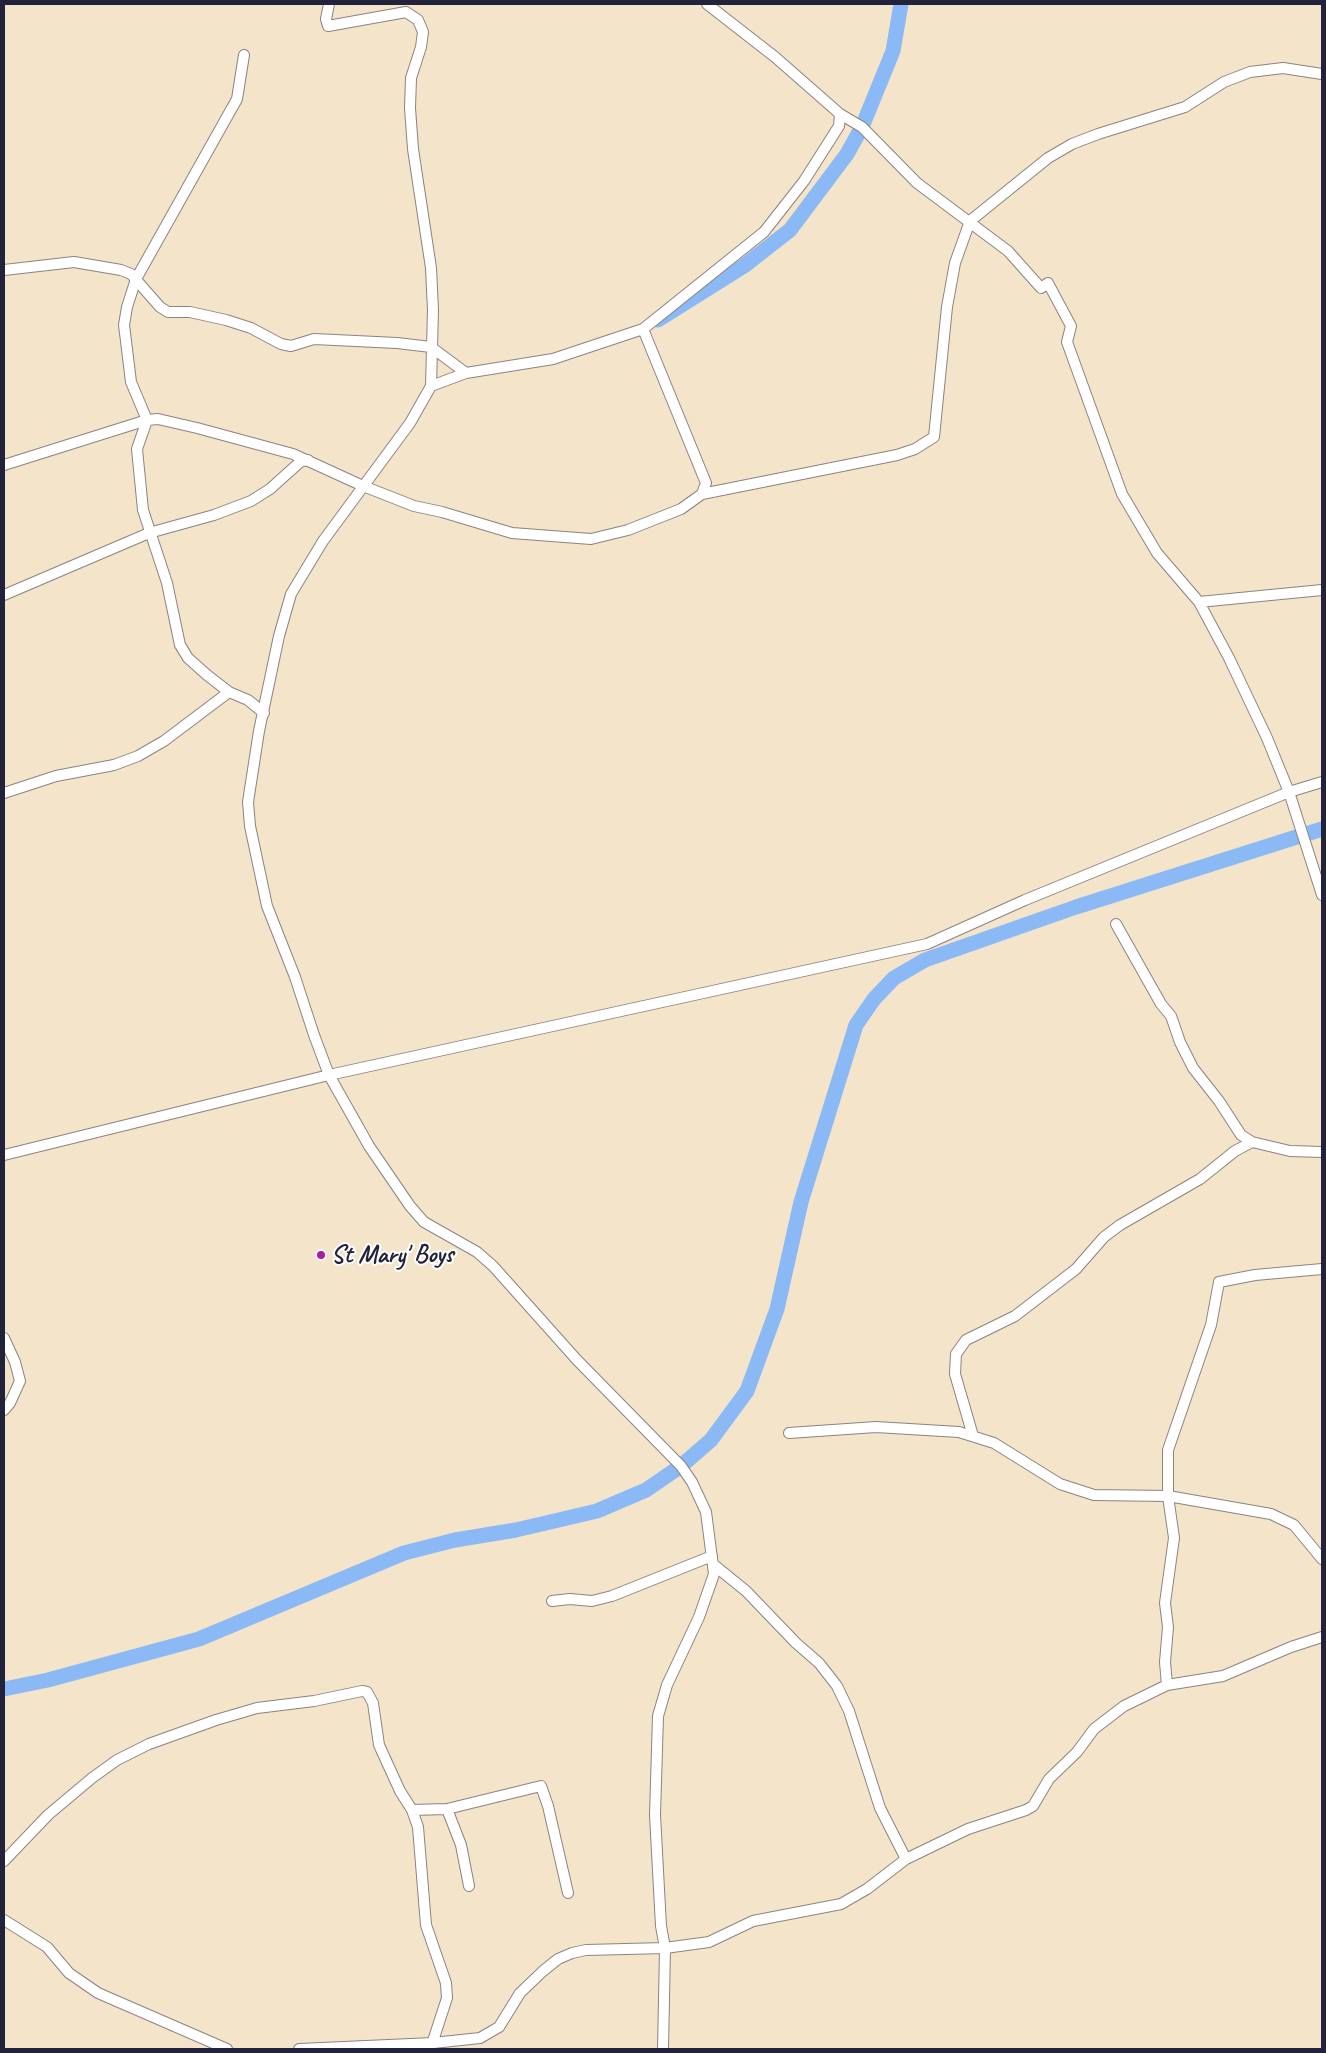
<!DOCTYPE html>
<html>
<head>
<meta charset="utf-8">
<style>
	body { margin:0 }
	#map { position:relative; width:1326px; height:2053px; overflow:hidden; background:#f4e4ca; font-family:Caveat,sans-serif }
	canvas { display:block }
	.frame { position:absolute; inset:0; border:5px solid #22223b; pointer-events:none }
</style>
</head>
<body>
<div id="map">
<canvas width="1326" height="2053"></canvas>
<div class="frame"></div>
</div>
<script>
const ctx = document.querySelector('canvas').getContext('2d');
ctx.lineJoin = 'round';
function toPath(rows) {
  const path = new Path2D();
  for (const r of rows) {
    path.moveTo(r[0], r[1]);
    for (let i = 2; i < r.length; i += 2) path.lineTo(r[i], r[i + 1]);
  }
  return path;
}
function stroke(path, color, width, dash) {
  ctx.strokeStyle = color;
  ctx.lineWidth = width;
  ctx.lineCap = dash ? 'butt' : 'round';
  ctx.setLineDash(dash || []);
  ctx.stroke(path);
}
function write(font, color, halo, rows, align = 'center') {
  ctx.font = font + ' Caveat,sans-serif';
  ctx.lineWidth = 4;
  ctx.setLineDash([]);
  ctx.textBaseline = 'middle';
  ctx.strokeStyle = halo;
  ctx.fillStyle = color;
  for (const [text, x, y, turn = 0] of rows) {
    ctx.save();
    ctx.translate(x, y);
    ctx.rotate((+turn || 0) * Math.PI / 180);
    ctx.textAlign = isNaN(turn) ? turn : align;
    if (halo) ctx.strokeText(text, 0, 0);
    ctx.fillText(text, 0, 0);
    ctx.restore();
  }
}
const river = toPath([
	[658,320,744,266,790,230,847,154,862,127,893,51,901,4],
	[4,1689,48,1680,199,1639,404,1553,455,1540,516,1530,597,1511,646,1490,681,1466,711,1440,747,1391,777,1309,801,1202,856,1025,874,999,894,978,925,960,1076,907,1322,829]
]);
const minor = toPath([
	[329,4,326,19,328,26,406,12,418,20,423,32,421,47,411,78,410,108,413,149,431,268,433,310,431,386,410,423,323,541,291,594,279,636,259,731,248,802,250,826,267,906,295,977,314,1035,329,1075,369,1146,410,1206,424,1222,477,1252,493,1266,577,1360,681,1466,692,1482,706,1512,714,1574,699,1617,667,1685,658,1716,655,1815,661,1926,665,1948,663,2049],
	[244,55,237,99,136,279,127,307,124,325,131,382,147,420,158,419,197,428,293,454,363,486,414,506,442,512,512,533,591,539,628,530,681,509,702,494,706,483,643,329],
	[840,114,862,127,917,183,1008,251,1041,288,1048,283,1071,326,1067,342,1122,494,1157,553,1199,602,1229,658,1267,738,1289,792,1322,895],
	[4,270,74,262,121,270,131,274,160,307,168,312,190,312,226,320,251,328,281,344,291,346,314,339,397,343,431,347,466,373],
	[431,386,466,373,553,359,643,329,764,232,804,181,839,126,840,114,775,57,707,4],
	[4,465,147,420,137,449,143,510,167,583,180,645,188,658,207,675,229,692,248,700,264,713],
	[702,494,897,455,915,449,934,437,947,307,955,263,970,221,1048,158,1072,144,1098,134,1185,107,1224,82,1250,72,1283,68,1322,74],
	[4,595,149,533,214,515,251,501,270,489,300,462,308,460],
	[1199,602,1322,590],
	[4,793,56,776,114,765,138,756,164,741,229,692],
	[1116,924,1161,1004,1171,1016,1180,1042,1193,1068,1219,1101,1241,1135,1252,1142,1290,1151,1322,1152],
	[4,1155,329,1075,927,944,1025,900,1289,792,1322,782],
	[4,1338,15,1362,20,1381,10,1403,4,1410],
	[789,1433,876,1427,959,1432,994,1443,1060,1484,1094,1495,1168,1496,1271,1514,1294,1525,1322,1559],
	[973,1436,955,1374,956,1354,966,1340,1015,1316,1076,1269,1104,1237,1120,1225,1200,1179,1235,1151,1252,1142],
	[714,1565,746,1591,796,1643,819,1663,837,1686,849,1711,880,1808,906,1859],
	[552,1601,570,1599,592,1601,612,1596,712,1556],
	[1167,1685,1165,1662,1168,1627,1165,1603,1174,1538,1168,1496,1168,1450,1211,1325,1219,1282,1255,1275,1322,1269],
	[447,1809,461,1845,469,1886],
	[412,1810,447,1809,541,1786,548,1806,568,1893],
	[4,1861,48,1815,92,1778,117,1760,149,1744,216,1720,257,1708,314,1701,362,1691,367,1692,373,1703,379,1745,400,1791,412,1810,418,1827,426,1925,446,1983,447,1998,431,2047],
	[4,1920,47,1947,69,1973,98,1993,227,2049],
	[299,2049,433,2043,480,2038,499,2027,520,1993,543,1971,558,1959,572,1953,586,1950,665,1948,709,1942,753,1921,841,1904,867,1889,906,1859,968,1829,1026,1810,1033,1806,1049,1779,1077,1752,1094,1729,1124,1706,1167,1685,1223,1676,1291,1647,1322,1637]
]);
const markers = [
	[321,1255,5,"#b5179e"]
];
const poiNames = [
	["St Mary' Boys",331,1255]
];
stroke(river, '#8ab9f5', 15);
stroke(minor, '#8b8382', 12);
stroke(minor, '#fff', 10);
for (const [x, y, r, color] of markers) {
  const dot = new Path2D();
  dot.arc(x, y, r, 0, 2 * Math.PI);
  ctx.fillStyle = color;
  ctx.fill(dot);
  stroke(dot, '#fff', 2);
}
write('bold 25px', '#22223b', '#fff', poiNames, 'left');
</script>
</body>
</html>
